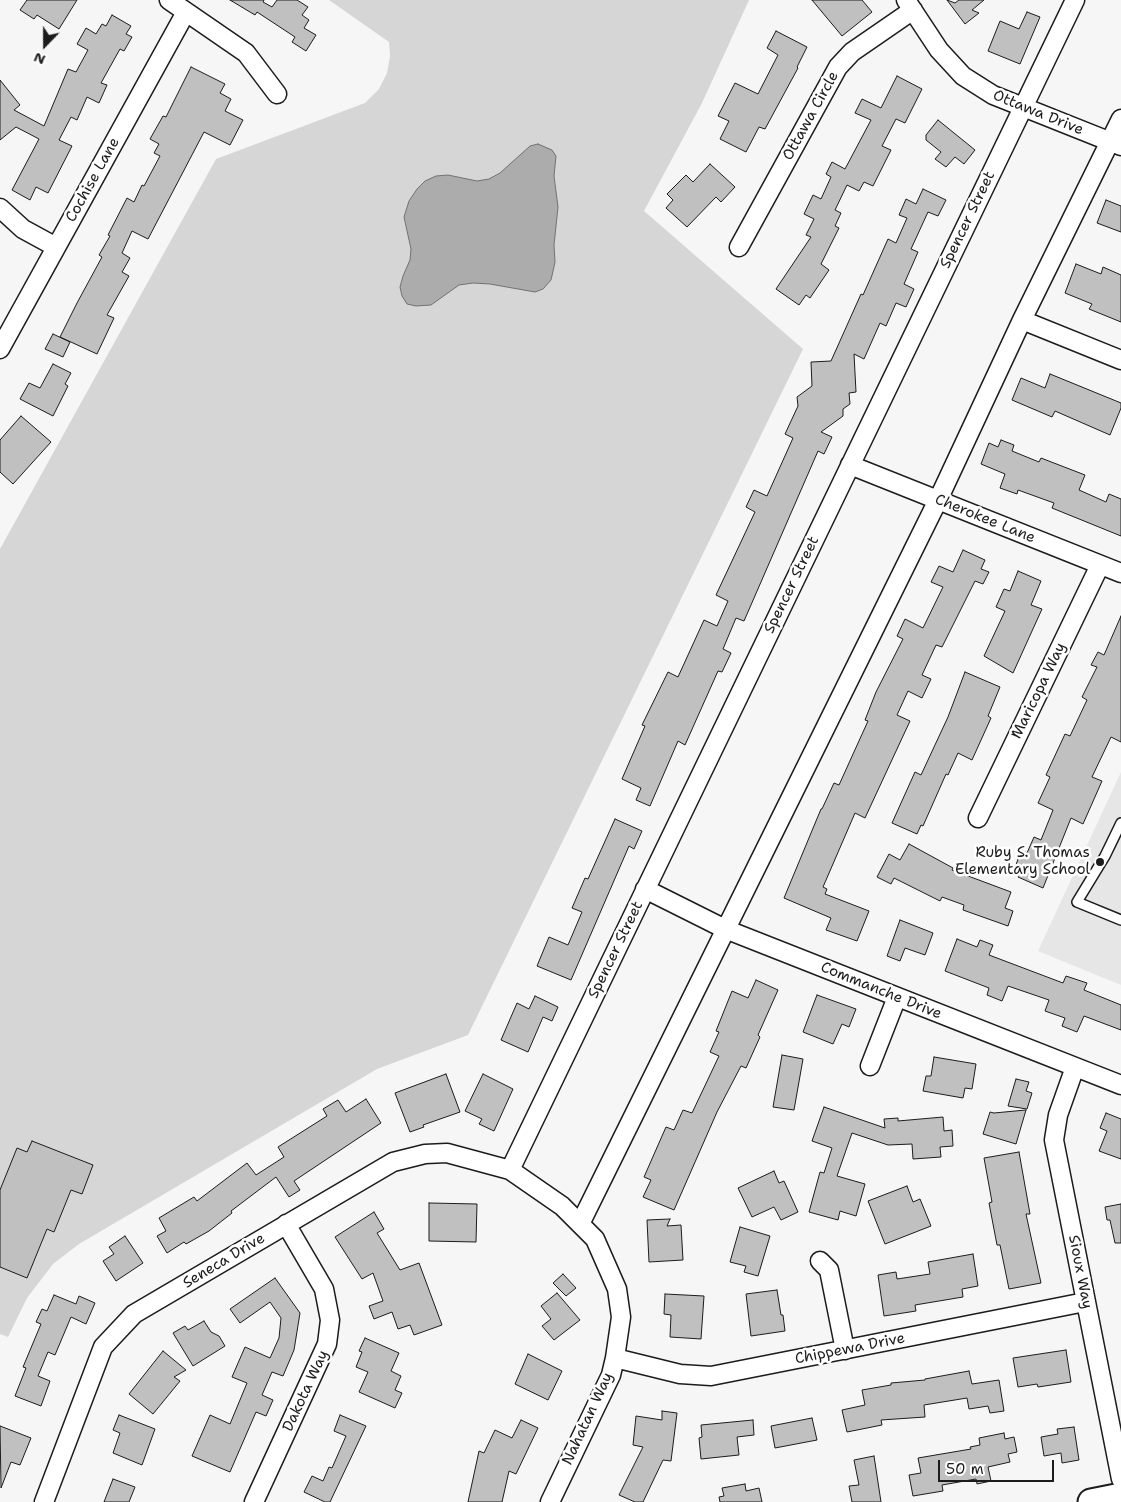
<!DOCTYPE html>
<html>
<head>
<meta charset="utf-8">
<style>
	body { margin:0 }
	#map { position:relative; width:1121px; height:1502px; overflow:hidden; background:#f6f6f6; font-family:"Shantell Sans",sans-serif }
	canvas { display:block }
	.north { position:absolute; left:20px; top:20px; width:50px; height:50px; -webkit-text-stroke:4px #fff; paint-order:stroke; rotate:202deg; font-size:14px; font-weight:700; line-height:20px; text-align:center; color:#1c1c1c }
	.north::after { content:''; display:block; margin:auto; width:18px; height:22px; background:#1c1c1c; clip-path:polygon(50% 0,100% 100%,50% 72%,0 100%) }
	.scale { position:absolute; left:938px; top:1460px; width:116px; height:22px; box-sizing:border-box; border:2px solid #1c1c1c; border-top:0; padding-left:6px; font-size:15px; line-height:18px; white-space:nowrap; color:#1c1c1c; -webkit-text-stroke:4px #fff; paint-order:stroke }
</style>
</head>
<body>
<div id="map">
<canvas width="1121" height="1502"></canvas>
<div class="north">N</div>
<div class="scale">50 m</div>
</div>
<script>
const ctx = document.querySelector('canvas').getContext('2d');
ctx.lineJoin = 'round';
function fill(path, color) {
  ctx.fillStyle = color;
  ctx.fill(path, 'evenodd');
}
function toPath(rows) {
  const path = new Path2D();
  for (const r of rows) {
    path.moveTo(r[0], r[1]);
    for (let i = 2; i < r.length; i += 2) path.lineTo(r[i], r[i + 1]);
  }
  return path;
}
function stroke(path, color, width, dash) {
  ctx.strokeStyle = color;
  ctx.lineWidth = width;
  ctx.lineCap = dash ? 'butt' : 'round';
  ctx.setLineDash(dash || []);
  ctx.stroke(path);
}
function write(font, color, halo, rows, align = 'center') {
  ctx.font = font + ' "Shantell Sans",sans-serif';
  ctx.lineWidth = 5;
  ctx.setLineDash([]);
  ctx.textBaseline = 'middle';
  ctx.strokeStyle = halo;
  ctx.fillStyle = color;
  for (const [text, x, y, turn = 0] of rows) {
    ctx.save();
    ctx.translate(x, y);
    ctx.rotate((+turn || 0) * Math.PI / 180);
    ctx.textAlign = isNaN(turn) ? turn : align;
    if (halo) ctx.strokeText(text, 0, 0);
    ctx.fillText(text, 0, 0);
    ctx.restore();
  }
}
const built = toPath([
	[1121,772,1121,985,1038,951]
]);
const green = toPath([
	[329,0,749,0,702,103,644,211,803,349,468,1035,377,1069,79,1244,53,1264,27,1298,8,1337,0,1334,0,549,216,159,365,103,379,89,387,73,390,56,389,42]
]);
const water = toPath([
	[538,144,552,150,556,156,554,176,558,207,554,245,555,262,551,280,543,289,535,292,490,284,473,283,459,285,431,305,416,306,407,304,402,296,400,287,403,276,410,260,411,249,404,217,409,201,417,189,425,181,436,176,448,175,477,181,489,179,500,173,530,146,538,144]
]);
const building = toPath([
	[27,0,77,0,59,29,37,15,34,19,20,10,27,0],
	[230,0,264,0,263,2,272,7,277,0,297,0,308,7,302,15,309,20,304,28,316,35,306,51,292,42,295,37,257,12,255,15,230,0],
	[812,0,862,0,872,12,842,36,812,0],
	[947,0,955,3,959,0,984,0,972,10,979,13,965,24,947,0],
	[1027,12,1040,17,1020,64,988,51,1000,21,1019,29,1027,12],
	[112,15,131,26,126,34,132,37,124,51,120,49,101,83,107,85,99,103,87,97,77,120,71,117,59,140,72,146,48,193,36,187,30,200,12,190,39,139,16,127,0,140,0,80,20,105,14,110,44,126,68,69,76,72,88,50,77,44,86,28,96,34,102,24,106,26,112,15],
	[776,31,807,47,797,67,798,68,765,129,759,127,746,152,720,139,729,121,718,116,735,83,758,94,778,55,767,48,776,31],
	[191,67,225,84,220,93,231,99,225,111,243,120,230,145,204,132,148,239,132,231,122,253,130,258,122,272,129,276,107,315,114,318,97,354,60,337,77,303,102,257,99,255,110,236,108,235,127,198,134,202,142,185,144,186,160,156,154,153,159,144,150,139,163,116,166,117,191,67],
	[897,76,922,89,905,123,896,119,882,146,891,150,873,186,864,182,859,191,847,185,835,210,841,213,835,226,839,228,821,264,829,270,810,298,806,295,799,305,776,289,811,237,806,235,814,219,804,214,813,195,821,199,831,177,826,174,832,162,845,169,871,120,855,113,862,99,881,108,897,76],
	[938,120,975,150,964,164,955,157,946,167,935,159,941,152,926,140,926,135,938,120],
	[710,164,735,187,721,202,716,197,687,227,666,208,673,200,667,194,686,175,693,182,710,164],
	[923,189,946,200,938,216,928,212,911,249,918,252,904,284,914,289,906,307,896,303,886,326,880,323,864,359,854,354,856,392,849,393,850,404,843,409,843,416,821,432,832,437,824,454,818,451,744,621,736,618,723,649,731,653,722,672,718,671,685,745,678,741,650,806,636,800,641,788,622,779,645,726,642,725,668,672,678,677,704,620,717,626,728,601,716,595,755,512,746,507,754,490,767,496,793,438,785,434,798,406,797,397,812,386,811,362,831,361,861,294,863,295,888,239,896,243,907,218,899,215,906,199,916,204,923,189],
	[1106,200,1121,206,1121,232,1097,223,1106,200],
	[1076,264,1101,274,1103,267,1121,275,1121,322,1089,309,1092,304,1065,293,1076,264],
	[53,334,70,342,63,357,45,349,53,334],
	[53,364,71,373,65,384,68,386,53,416,20,399,29,383,40,388,53,364],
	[1050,374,1121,403,1121,408,1110,435,1055,411,1052,417,1012,400,1021,378,1045,388,1050,374],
	[21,416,51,442,13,484,0,472,0,440,21,416],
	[1001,440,1014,445,1012,451,1039,462,1041,458,1085,475,1079,490,1106,502,1109,494,1121,499,1121,536,1052,508,1054,503,1018,490,1017,494,1000,488,1005,474,981,464,989,443,998,447,1001,440],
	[963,550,985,560,981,569,989,572,983,584,975,581,942,647,936,645,922,675,931,679,922,698,908,691,897,715,910,721,865,818,855,813,823,887,827,889,825,894,869,911,857,941,826,930,831,918,784,898,821,809,822,809,834,783,839,785,868,721,865,720,876,692,903,639,897,636,905,619,923,628,943,587,931,582,939,566,953,572,963,550],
	[1018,571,1041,581,1031,605,1042,609,1013,673,984,656,1005,611,996,607,1004,589,1010,591,1018,571],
	[1121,616,1121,742,1111,737,1092,777,1102,781,1083,824,1071,818,1043,888,1018,877,1022,867,1016,865,1021,850,1027,853,1034,837,1041,840,1053,810,1038,803,1050,777,1046,775,1065,734,1070,736,1087,700,1082,697,1097,667,1091,665,1098,652,1104,655,1121,616],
	[965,672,1000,687,988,716,991,718,972,760,958,753,948,775,946,774,923,826,921,825,917,834,892,823,915,772,921,775,948,717,965,672],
	[615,819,642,831,634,849,629,846,571,980,537,966,549,937,568,945,582,912,572,908,585,878,588,879,615,819],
	[909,844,953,868,952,870,1011,892,1005,908,1013,911,1008,926,963,910,964,905,942,897,940,901,894,878,891,884,877,877,889,854,900,860,909,844],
	[900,920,933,933,925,955,905,948,900,961,887,956,900,920],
	[957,939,977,947,980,940,993,945,989,955,1063,983,1066,976,1087,983,1084,990,1121,1005,1121,1030,1084,1016,1077,1032,1062,1026,1065,1018,1045,1011,1049,1000,1008,986,1002,1001,987,995,989,988,945,971,957,939],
	[756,980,778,990,758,1035,760,1037,746,1068,741,1066,717,1112,674,1210,643,1197,651,1180,644,1177,666,1127,674,1130,683,1110,692,1113,719,1056,710,1052,719,1032,716,1031,732,991,748,998,756,980],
	[817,995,856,1009,849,1027,842,1024,833,1044,803,1032,817,995],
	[535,996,558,1007,552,1021,543,1017,528,1052,501,1040,517,1003,529,1009,535,996],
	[782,1055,803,1059,794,1110,773,1107,782,1055],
	[934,1057,976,1064,972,1089,965,1088,963,1098,923,1091,926,1076,931,1076,934,1057],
	[446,1074,460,1112,423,1125,424,1127,410,1132,395,1093,446,1074],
	[483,1074,513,1089,494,1131,479,1124,482,1119,465,1111,483,1074],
	[1016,1079,1029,1082,1026,1091,1032,1093,1027,1109,1008,1106,1016,1079],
	[366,1099,381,1123,294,1181,300,1190,289,1197,276,1177,231,1211,232,1213,209,1231,186,1244,184,1242,167,1253,157,1236,166,1231,159,1218,194,1197,197,1201,247,1163,256,1175,284,1157,278,1147,327,1116,323,1109,338,1100,346,1112,366,1099],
	[824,1107,885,1128,884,1119,898,1118,898,1121,943,1117,944,1131,952,1130,953,1146,940,1147,941,1157,913,1159,912,1144,888,1145,852,1133,837,1176,865,1184,856,1216,840,1211,838,1220,809,1212,820,1172,824,1173,832,1148,812,1141,824,1107],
	[1026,1110,1016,1144,983,1134,990,1112,994,1113,1026,1110],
	[1106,1113,1121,1119,1121,1159,1099,1151,1107,1131,1100,1128,1106,1113],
	[32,1141,93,1165,82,1194,71,1190,54,1232,47,1229,27,1278,0,1267,0,1190,17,1148,27,1152,32,1141],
	[1019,1152,1030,1214,1026,1214,1041,1283,1009,1289,1000,1245,997,1245,989,1203,992,1202,984,1158,1019,1152],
	[774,1171,779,1183,784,1181,798,1212,781,1220,774,1207,752,1217,738,1188,774,1171],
	[907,1186,913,1202,920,1199,931,1226,885,1244,868,1201,907,1186],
	[429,1203,477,1204,476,1242,429,1241,429,1203],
	[1121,1204,1121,1243,1115,1243,1110,1220,1107,1220,1105,1207,1121,1204],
	[374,1212,384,1229,377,1233,400,1270,419,1263,442,1325,414,1335,410,1325,398,1329,392,1312,374,1319,369,1306,383,1301,373,1273,362,1279,335,1237,374,1212],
	[670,1219,667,1226,681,1225,683,1260,649,1262,647,1220,670,1219],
	[740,1227,770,1236,758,1276,744,1272,746,1266,730,1262,740,1227],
	[125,1236,143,1263,116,1281,103,1261,114,1254,109,1247,125,1236],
	[973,1254,978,1286,962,1289,963,1297,915,1305,916,1311,884,1316,878,1275,896,1272,897,1279,930,1274,928,1262,973,1254],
	[563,1274,576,1288,566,1296,553,1283,563,1274],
	[275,1278,300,1313,294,1350,283,1376,272,1372,262,1395,273,1400,266,1416,256,1412,230,1472,192,1456,210,1415,230,1424,247,1383,232,1377,245,1347,270,1358,279,1338,281,1318,270,1302,240,1323,230,1309,275,1278],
	[777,1290,781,1315,783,1315,785,1331,751,1336,746,1294,777,1290],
	[557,1293,580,1320,554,1340,542,1326,551,1319,541,1306,557,1293],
	[665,1294,704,1296,701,1339,670,1337,671,1315,664,1314,665,1294],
	[54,1295,76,1304,79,1296,95,1303,86,1324,71,1317,55,1355,48,1352,38,1376,50,1381,41,1406,15,1396,26,1368,23,1367,41,1324,36,1322,42,1309,47,1311,54,1295],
	[204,1321,211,1332,219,1336,225,1346,193,1366,173,1333,185,1326,188,1330,204,1321],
	[365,1338,399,1353,391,1371,401,1376,395,1390,402,1393,395,1408,359,1392,368,1372,356,1367,362,1352,359,1351,365,1338],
	[1066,1350,1071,1382,1038,1387,1037,1384,1018,1387,1013,1358,1066,1350],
	[163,1351,186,1370,174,1377,180,1381,153,1414,129,1394,163,1351],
	[528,1354,562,1371,548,1400,515,1384,528,1354],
	[969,1371,972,1384,999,1380,1004,1411,990,1413,988,1406,969,1409,967,1398,924,1405,925,1417,881,1420,882,1425,847,1432,842,1410,865,1405,862,1390,891,1385,891,1383,925,1380,925,1379,969,1371],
	[662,1411,677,1413,671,1461,663,1460,643,1502,635,1502,619,1495,643,1447,633,1445,636,1416,662,1420,662,1411],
	[119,1415,155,1429,142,1465,113,1453,120,1433,113,1430,119,1415],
	[340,1415,366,1426,330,1502,325,1502,304,1492,312,1476,323,1481,329,1467,332,1468,346,1436,334,1431,340,1415],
	[812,1418,817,1440,775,1448,771,1426,812,1418],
	[521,1420,538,1428,516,1474,509,1471,502,1502,468,1502,479,1451,484,1453,495,1430,512,1438,521,1420],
	[753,1420,754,1435,737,1437,739,1455,701,1459,699,1438,702,1437,701,1425,753,1420],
	[0,1426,31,1438,20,1465,11,1462,1,1488,0,1426],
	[1074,1427,1079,1460,1062,1463,1061,1453,1044,1456,1041,1437,1058,1434,1057,1429,1074,1427],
	[1004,1433,1005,1439,1014,1437,1017,1452,1008,1454,1010,1462,988,1467,991,1481,977,1484,976,1479,942,1485,943,1491,913,1496,909,1475,921,1473,918,1458,971,1449,970,1447,980,1445,979,1438,1004,1433],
	[874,1456,881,1502,852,1502,849,1486,859,1485,854,1460,874,1456],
	[113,1479,135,1487,129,1502,104,1502,113,1479],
	[745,1484,746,1491,759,1488,762,1502,720,1502,719,1497,724,1496,722,1488,745,1484]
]);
const lane = toPath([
	[1121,823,1105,856,1077,902,1121,920]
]);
const street = toPath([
	[169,0,246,53,277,94],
	[906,0,939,50,963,76,993,95,1121,146],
	[0,208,23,229,56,247],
	[739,247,838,67,852,52,913,10],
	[1022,320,1121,360],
	[0,349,186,12],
	[850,465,1121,573],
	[978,818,1100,565],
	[645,889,725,929,1121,1085],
	[870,1066,897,997],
	[1075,1067,1058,1115,1054,1140,1121,1479],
	[510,1170,1075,0],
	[580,1224,938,500,1022,320,1121,119],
	[820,1261,829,1270,845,1350],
	[615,1358,680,1374,711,1376,1085,1302],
	[44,1502,103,1347,134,1314,393,1162,425,1154,447,1153,510,1170,562,1206,595,1239,617,1289,621,1317,615,1358,611,1375,550,1502],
	[254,1502,327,1344,330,1320,324,1289,286,1224]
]);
const secondary = toPath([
	[1091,1502,1121,1496]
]);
const markers = [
	[1100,862,5,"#1c1c1c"]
];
const streetNames = [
	["Ottawa Drive",1038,113,22],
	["Ottawa Circle",811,116,-61],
	["Cochise Lane",93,180,-61],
	["Spencer Street",968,220,-64],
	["Cherokee Lane",985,519,22],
	["Spencer Street",792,585,-64],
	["Maricopa Way",1039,691,-64],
	["Spencer Street",616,950,-64],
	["Commanche Drive",881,991,22],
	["Seneca Drive",224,1261,-31],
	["Sioux Way",1080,1272,79],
	["Chippewa Drive",850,1349,-11],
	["Dakota Way",306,1391,-65],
	["Nahatan Way",588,1419,-65]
];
const poiNames = [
	["Ruby S. Thomas",1090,853],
	["Elementary School",1090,870]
];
fill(built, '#e6e6e6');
fill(green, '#d6d6d6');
fill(water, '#acacac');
stroke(water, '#727272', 1);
fill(building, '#c0c0c0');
stroke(building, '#1c1c1c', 1);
stroke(lane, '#1c1c1c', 12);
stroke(street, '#1c1c1c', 21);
stroke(secondary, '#1c1c1c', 29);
stroke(lane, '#fff', 9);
stroke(street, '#fff', 18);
stroke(secondary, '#fff', 25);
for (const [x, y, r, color] of markers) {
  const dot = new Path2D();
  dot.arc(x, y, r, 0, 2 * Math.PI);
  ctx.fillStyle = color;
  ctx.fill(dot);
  stroke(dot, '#fff', 2);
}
write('15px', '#1c1c1c', '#fff', streetNames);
write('15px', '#1c1c1c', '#fff', poiNames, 'right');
</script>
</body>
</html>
